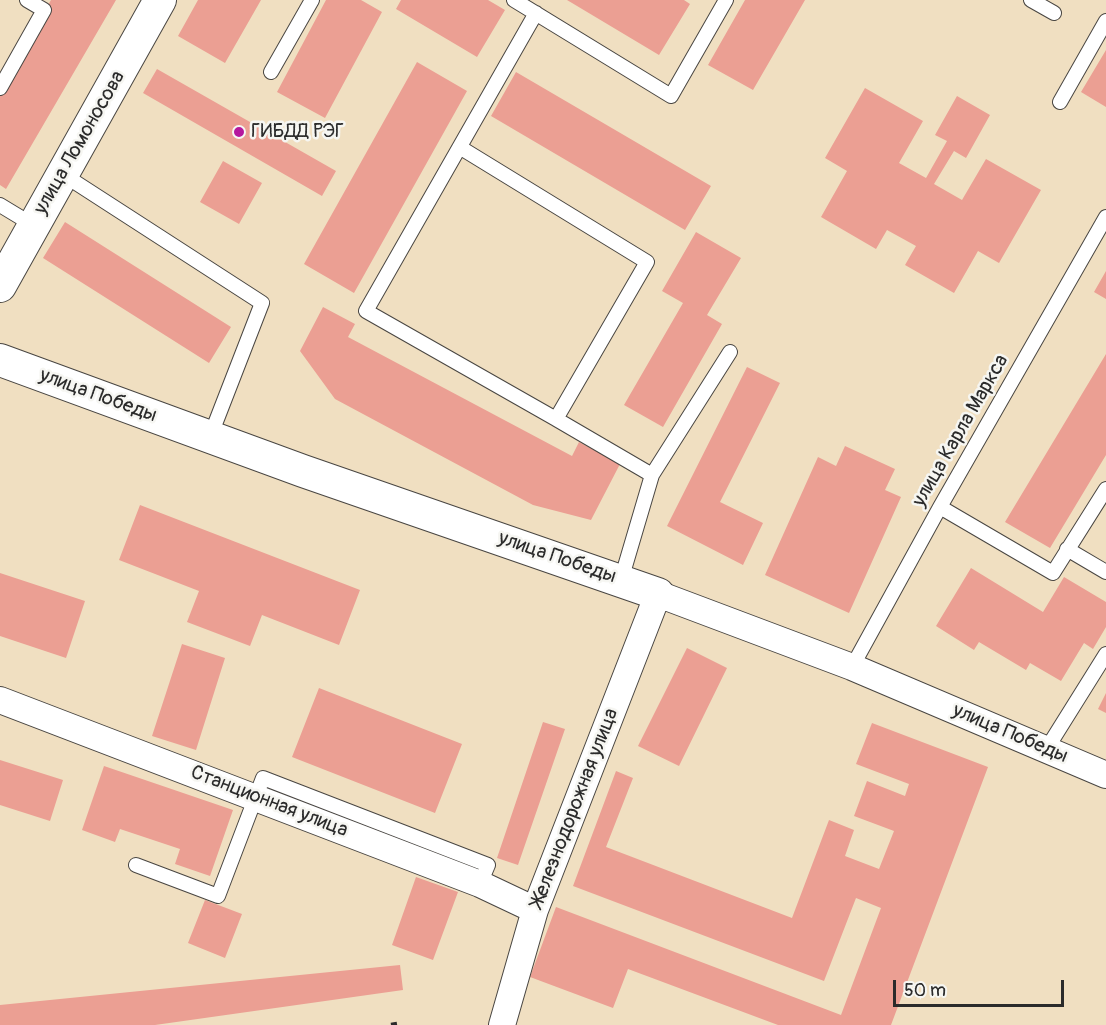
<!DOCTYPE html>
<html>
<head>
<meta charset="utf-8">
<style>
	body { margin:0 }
	#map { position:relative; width:1106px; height:1025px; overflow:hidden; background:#f0dfc1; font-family:Pangolin,sans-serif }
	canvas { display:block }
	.scale { position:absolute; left:893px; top:980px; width:171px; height:27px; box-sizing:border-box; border:3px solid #2b2b2b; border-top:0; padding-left:8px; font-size:18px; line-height:21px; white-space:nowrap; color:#2b2b2b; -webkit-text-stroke:4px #f6f6f2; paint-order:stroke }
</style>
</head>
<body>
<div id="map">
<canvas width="1106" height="1025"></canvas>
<div class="scale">50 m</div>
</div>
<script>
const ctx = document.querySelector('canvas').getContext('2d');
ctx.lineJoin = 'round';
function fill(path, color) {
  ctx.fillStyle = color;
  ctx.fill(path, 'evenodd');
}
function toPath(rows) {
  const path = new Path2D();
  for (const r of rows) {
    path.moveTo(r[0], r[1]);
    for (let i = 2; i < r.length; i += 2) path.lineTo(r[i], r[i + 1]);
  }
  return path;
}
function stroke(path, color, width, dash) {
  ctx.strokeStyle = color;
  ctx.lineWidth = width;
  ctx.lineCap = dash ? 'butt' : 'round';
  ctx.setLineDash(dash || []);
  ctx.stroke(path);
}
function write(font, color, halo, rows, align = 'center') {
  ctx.font = font + ' Pangolin,sans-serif';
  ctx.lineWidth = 5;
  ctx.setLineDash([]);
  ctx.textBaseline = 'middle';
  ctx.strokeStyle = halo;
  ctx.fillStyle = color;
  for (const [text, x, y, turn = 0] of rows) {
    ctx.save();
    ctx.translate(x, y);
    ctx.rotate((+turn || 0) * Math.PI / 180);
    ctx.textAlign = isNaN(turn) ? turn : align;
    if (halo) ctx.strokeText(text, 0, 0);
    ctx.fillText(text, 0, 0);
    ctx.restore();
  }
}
const building = toPath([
	[51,0,116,0,6,189,0,185,0,88],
	[198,0,261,0,225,63,178,36],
	[326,0,361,0,382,12,325,118,277,92],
	[401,0,488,0,505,10,477,57,396,9],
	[567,0,684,0,690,4,659,55],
	[745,0,805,0,753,90,708,65],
	[1106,50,1106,107,1081,92],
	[417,62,467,91,354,293,304,264],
	[157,69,336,171,322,196,143,93],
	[516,72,711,186,685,230,491,116],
	[865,88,923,121,899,163,926,178,947,141,935,135,957,96,990,115,966,158,954,151,934,184,962,200,986,159,1041,190,999,263,978,251,954,293,905,265,916,246,887,230,876,249,821,217,847,171,825,158],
	[223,161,262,183,239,224,200,202],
	[65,222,231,327,209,363,43,258],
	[696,232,741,258,707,315,722,324,663,427,624,405,683,303,662,291],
	[1106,271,1106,299,1094,292],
	[323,307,355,324,348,337,572,456,579,442,620,464,591,520,533,505,335,399,300,351],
	[1106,354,1106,455,1050,548,1005,522],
	[747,367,780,383,720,502,763,523,743,565,667,526],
	[845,446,895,469,885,490,901,497,849,613,765,575,818,457,836,466],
	[140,505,360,590,339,645,262,615,250,646,187,622,199,591,119,560],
	[971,568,1043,612,1064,577,1106,602,1106,627,1093,649,1084,643,1061,681,1030,663,1026,670,979,642,974,650,936,626],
	[0,573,85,601,66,658,0,636],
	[182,644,225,658,196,750,152,736],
	[687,648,727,668,679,766,638,746],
	[319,688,462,744,435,813,292,757],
	[1106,693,1106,713,1098,709],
	[543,722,565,729,518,865,497,858],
	[872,723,988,767,891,1025,778,1025,628,969,613,1008,530,977,556,907,841,1015,881,908,856,898,824,981,573,886,616,771,633,778,606,847,792,918,829,820,854,830,845,856,879,869,894,831,854,816,867,781,905,796,909,784,856,764],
	[0,760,63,780,50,821,0,805],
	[104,766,233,810,210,876,175,864,180,849,120,829,115,842,82,830],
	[416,877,458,892,433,960,392,945],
	[205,900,242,914,225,958,188,943],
	[400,965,403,990,155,1025,0,1025,0,1005]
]);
const service = toPath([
	[514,0,671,96,726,0],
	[1031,0,1054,13],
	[271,72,312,0],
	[0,88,44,10,27,0],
	[1060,102,1106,21],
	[461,148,647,262,556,419,366,311,536,13],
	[64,175,262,303,210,437],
	[0,205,33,225],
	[556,419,652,475,621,580],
	[652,475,730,352],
	[940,507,1053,573,1106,489],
	[1067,549,1106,572],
	[852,667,940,507,1106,217],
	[1046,750,1106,654],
	[136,865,218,896,263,778,488,865,480,884]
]);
const minor = toPath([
	[0,700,480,884,535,910],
	[502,1025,535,910,658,594,852,667,1106,775]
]);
const tertiary = toPath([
	[0,286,160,0],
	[0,360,303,471,658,594]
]);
const rail = toPath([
	[391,1025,397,1024]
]);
const markers = [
	[239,132,6,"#b5179e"]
];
const poiNames = [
	["ГИБДД РЭГ",251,132]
];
const streetNames = [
	["улица Ломоносова",80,143,-60],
	["улица Победы",98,396,20],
	["улица Карла Маркса",961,431,-60],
	["улица Победы",557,558,19],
	["улица Победы",1010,734,23],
	["Станционная улица",269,802,21],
	["Железнодорожная улица",575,808,-69]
];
fill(building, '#eb9f93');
stroke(service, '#494642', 16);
stroke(minor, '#494642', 28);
stroke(tertiary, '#494642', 34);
stroke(service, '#fff', 14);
stroke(minor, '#fff', 26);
stroke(tertiary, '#fff', 32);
stroke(rail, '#2b2b2b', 4.5, [9, 4.5]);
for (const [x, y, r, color] of markers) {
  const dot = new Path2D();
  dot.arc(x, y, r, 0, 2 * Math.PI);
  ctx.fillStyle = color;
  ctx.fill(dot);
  stroke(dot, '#f6f6f2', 2);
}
write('20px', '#2b2b2b', '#f6f6f2', poiNames, 'left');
write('20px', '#2b2b2b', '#f6f6f2', streetNames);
</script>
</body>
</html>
